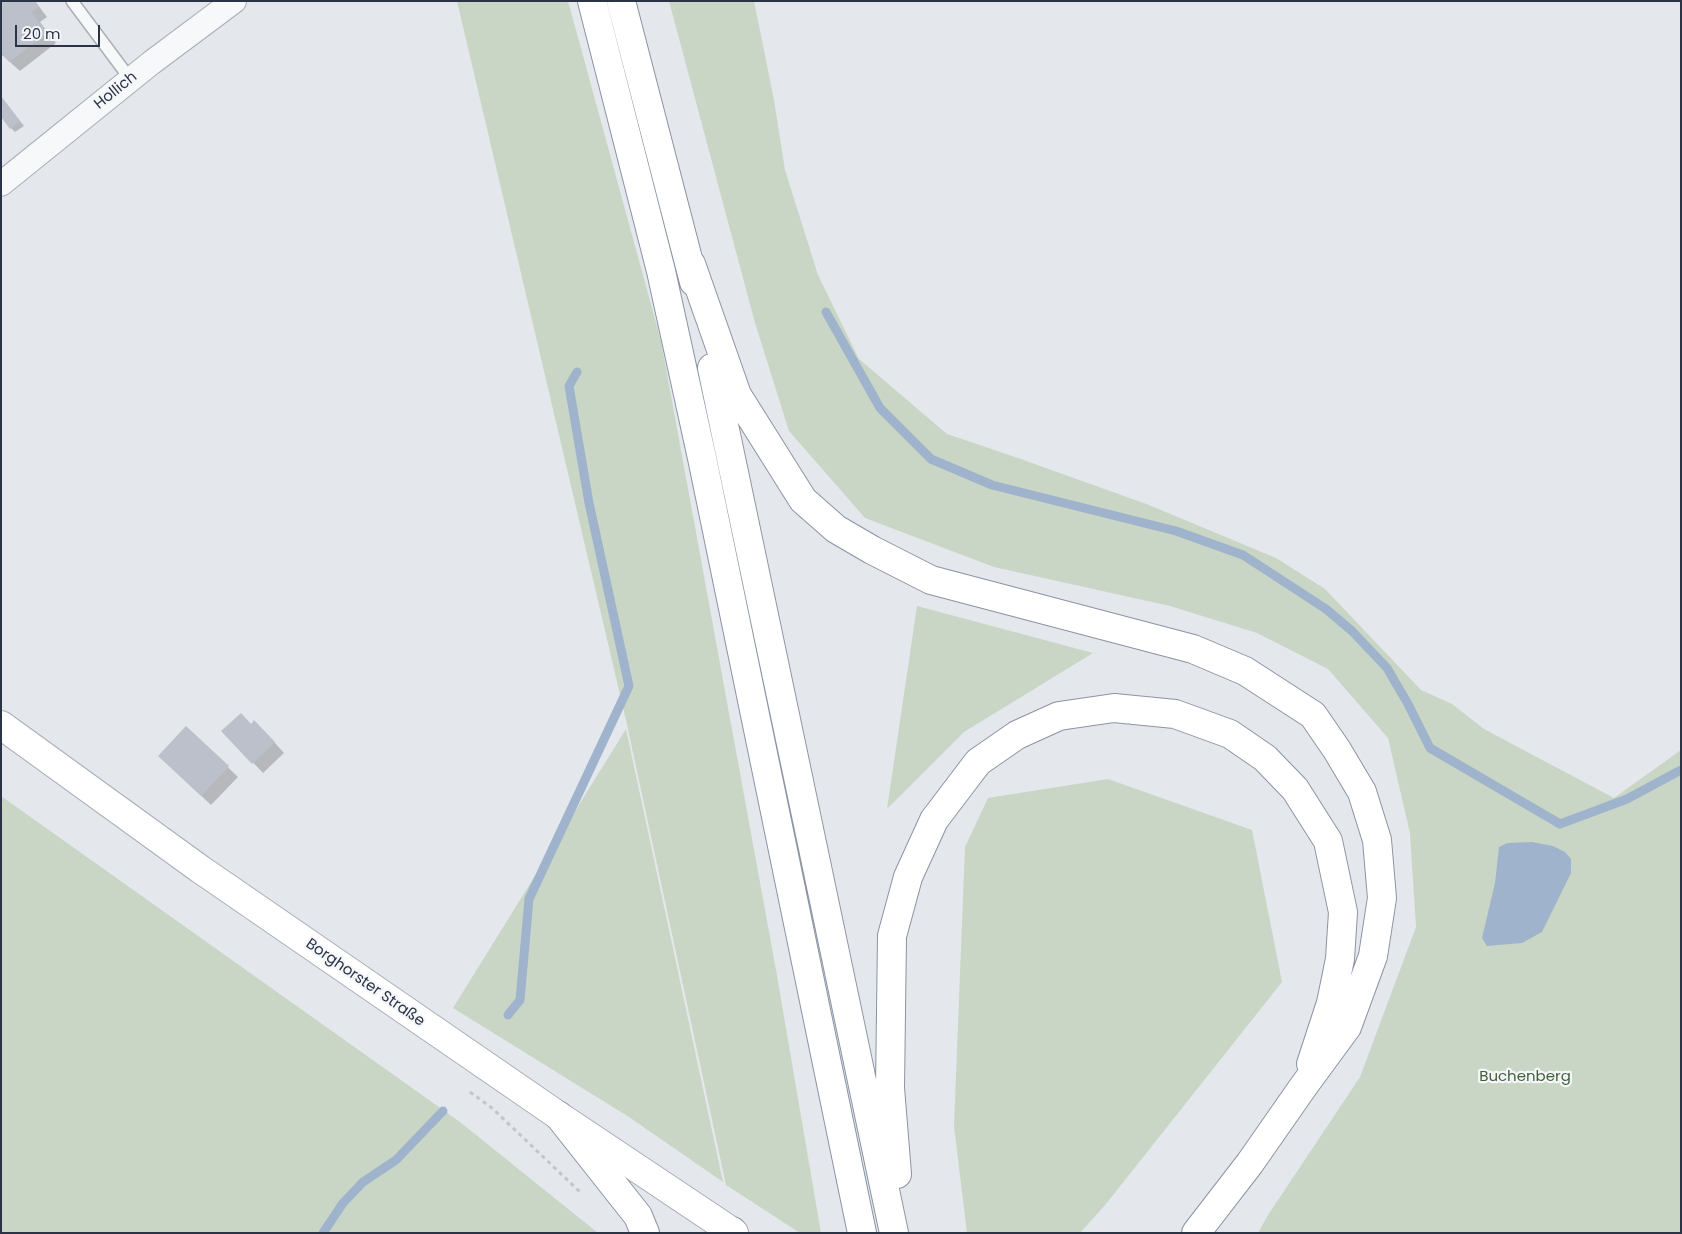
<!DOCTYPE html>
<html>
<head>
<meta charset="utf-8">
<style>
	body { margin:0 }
	#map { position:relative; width:1682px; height:1234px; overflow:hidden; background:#e4e7ec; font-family:Poppins,sans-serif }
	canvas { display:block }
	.frame { position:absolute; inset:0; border:2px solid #2b3445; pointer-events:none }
	.scale { position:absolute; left:15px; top:25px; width:85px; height:22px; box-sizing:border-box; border:2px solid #2b3445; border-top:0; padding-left:6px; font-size:15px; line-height:18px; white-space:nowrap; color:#2b3445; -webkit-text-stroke:4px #f4f6f9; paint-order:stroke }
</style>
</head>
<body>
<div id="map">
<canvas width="1682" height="1234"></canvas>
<div class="frame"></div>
<div class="scale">20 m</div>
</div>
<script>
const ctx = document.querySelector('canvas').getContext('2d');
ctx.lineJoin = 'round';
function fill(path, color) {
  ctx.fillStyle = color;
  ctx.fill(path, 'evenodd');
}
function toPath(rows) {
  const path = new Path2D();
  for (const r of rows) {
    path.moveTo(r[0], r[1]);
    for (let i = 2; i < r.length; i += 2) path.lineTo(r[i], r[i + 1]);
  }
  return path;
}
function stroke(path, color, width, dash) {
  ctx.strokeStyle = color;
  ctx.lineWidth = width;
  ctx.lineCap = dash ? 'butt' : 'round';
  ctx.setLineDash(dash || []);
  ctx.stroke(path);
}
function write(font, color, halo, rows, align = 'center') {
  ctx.font = font + ' Poppins,sans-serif';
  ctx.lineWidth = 4.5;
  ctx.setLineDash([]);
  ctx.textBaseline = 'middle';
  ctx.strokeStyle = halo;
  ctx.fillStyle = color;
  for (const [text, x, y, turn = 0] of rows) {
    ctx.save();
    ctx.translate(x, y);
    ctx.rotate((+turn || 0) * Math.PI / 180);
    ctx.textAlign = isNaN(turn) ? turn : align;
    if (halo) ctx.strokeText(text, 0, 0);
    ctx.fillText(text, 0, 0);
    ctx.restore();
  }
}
const green = toPath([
	[457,1,568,1,661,341,776,970,821,1233,800,1233,726,1185,626,720],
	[669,1,754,1,774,100,785,170,818,275,859,359,947,434,1018,458,1149,505,1276,558,1325,589,1421,690,1452,704,1484,729,1614,798,1681,750,1681,1233,1258,1233,1268,1215,1360,1077,1416,927,1410,833,1388,738,1328,669,1257,633,1170,606,994,567,865,518,789,431,755,323],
	[917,606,1093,653,964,732,887,809],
	[626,729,723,1182,629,1117,453,1008],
	[1108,779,1252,830,1282,982,1106,1204,1080,1233,967,1233,954,1126,965,847,988,798],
	[1,796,460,1122,598,1233,1,1233]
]);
const water = toPath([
	[1532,842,1553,846,1565,852,1571,859,1571,873,1542,932,1522,943,1487,946,1482,938,1495,883,1499,847,1507,843]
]);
const shadow = toPath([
	[1,1,35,1,47,17,40,22,56,43,20,71,1,54],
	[6,103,24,126,15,132,11,128],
	[251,725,264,731,284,753,263,773,223,731],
	[186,727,238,777,211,805,169,765]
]);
const stream = toPath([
	[826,312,880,408,931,459,992,485,1176,531,1243,555,1326,609,1352,631,1387,668,1408,704,1430,748,1560,824,1627,799,1681,770],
	[508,1015,520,1000,529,899,629,686,589,503,569,386,577,372],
	[323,1233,343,1203,363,1182,396,1160,443,1111]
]);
const building = toPath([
	[1,1,34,1,39,7,31,12,47,33,9,62,1,52],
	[1,96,20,121,10,129,1,117],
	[241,713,251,724,254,720,275,742,252,764,221,731],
	[186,726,229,766,201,796,158,756]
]);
const path = toPath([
	[470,1092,492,1108,580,1192]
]);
const lane = toPath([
	[72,1,131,80]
]);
const street = toPath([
	[1,184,151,63,234,1]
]);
const secondary = toPath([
	[1,725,200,869,559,1116,734,1233]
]);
const highway = toPath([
	[592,1,661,271,702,458,862,1233],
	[621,1,694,282],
	[691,264,737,395,803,500,836,529,872,550,931,580,1193,649,1245,671,1313,715,1337,750,1362,792,1377,840,1382,898,1373,956,1347,1027,1303,1087,1250,1163,1196,1233],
	[712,368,894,1233],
	[559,1116,638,1216,645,1233],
	[897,1174,890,1088,892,936,908,877,934,820,978,762,1017,735,1059,716,1114,708,1175,714,1230,734,1265,758,1295,789,1328,841,1343,912,1340,959,1331,1003,1311,1064],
	[731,1233,732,1231]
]);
const streetNames = [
	["Hollich",116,91,-39],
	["Borghorster Straße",365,983,35]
];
const parkNames = [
	["Buchenberg",1525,1077]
];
fill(green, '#c9d6c5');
fill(water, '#9fb4cc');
fill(shadow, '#0003');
stroke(stream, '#9fb4cc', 9);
fill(building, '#bbc0ca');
stroke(lane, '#a9aeb7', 14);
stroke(street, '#a9aeb7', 26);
stroke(secondary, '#a9aeb7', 30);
stroke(highway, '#8b94a3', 30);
stroke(path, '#c2c5cb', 3, [4, 4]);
stroke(lane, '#f7f8fa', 11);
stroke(street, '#f7f8fa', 24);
stroke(secondary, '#fff', 28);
stroke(highway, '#fff', 28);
write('15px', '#2b3445', '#f4f6f9', streetNames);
write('15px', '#3f6138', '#f4f6f9', parkNames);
</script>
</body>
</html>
